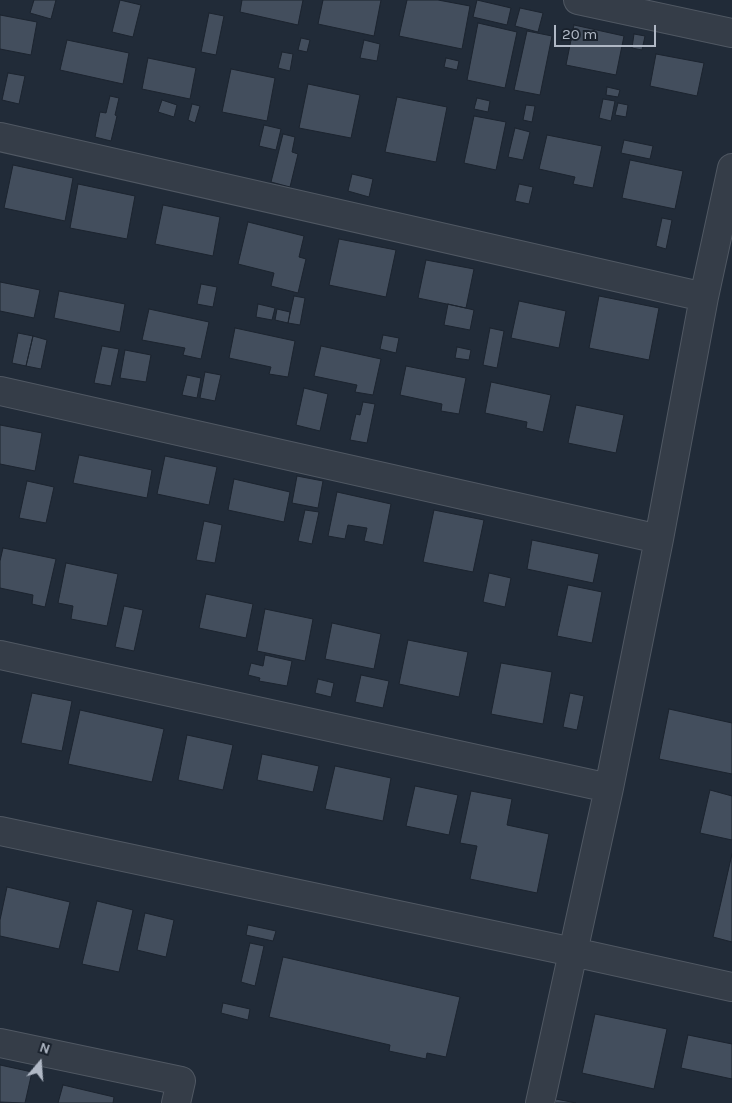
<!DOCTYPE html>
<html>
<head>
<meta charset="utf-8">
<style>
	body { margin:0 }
	#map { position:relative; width:732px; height:1103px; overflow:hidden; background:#212b38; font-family:Karla,sans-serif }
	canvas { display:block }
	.north { position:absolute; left:15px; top:1038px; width:50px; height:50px; -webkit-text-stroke:4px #1a222d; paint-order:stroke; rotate:18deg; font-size:14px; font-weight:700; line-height:20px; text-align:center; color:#b0b8c5 }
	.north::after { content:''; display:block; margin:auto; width:18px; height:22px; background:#b0b8c5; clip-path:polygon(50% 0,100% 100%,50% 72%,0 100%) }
	.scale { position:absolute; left:554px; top:25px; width:102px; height:22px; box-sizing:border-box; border:2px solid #b0b8c5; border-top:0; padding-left:6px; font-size:15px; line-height:18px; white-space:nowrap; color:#b0b8c5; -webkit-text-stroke:4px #1a222d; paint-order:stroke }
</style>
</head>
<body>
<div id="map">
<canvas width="732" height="1103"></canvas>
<div class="north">N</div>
<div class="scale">20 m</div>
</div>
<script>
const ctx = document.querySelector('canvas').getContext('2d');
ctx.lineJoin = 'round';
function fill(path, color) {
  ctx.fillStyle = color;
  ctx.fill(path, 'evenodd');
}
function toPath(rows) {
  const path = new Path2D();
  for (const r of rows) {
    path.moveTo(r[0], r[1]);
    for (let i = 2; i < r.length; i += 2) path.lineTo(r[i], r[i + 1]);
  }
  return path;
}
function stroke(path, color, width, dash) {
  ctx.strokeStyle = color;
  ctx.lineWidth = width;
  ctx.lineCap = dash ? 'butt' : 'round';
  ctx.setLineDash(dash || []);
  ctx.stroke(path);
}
const building = toPath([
	[34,0,56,0,51,19,30,13,34,0],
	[120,0,141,5,133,37,112,32,120,0],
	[242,0,303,0,298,25,240,12,242,0],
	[323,0,381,0,374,36,318,24,323,0],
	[407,0,438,0,470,6,462,49,399,36,407,0],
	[477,0,511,8,507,25,473,17,477,0],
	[520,8,543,13,538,32,515,26,520,8],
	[209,13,224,16,216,55,201,52,209,13],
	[0,15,37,22,31,55,0,49,0,15],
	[478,23,517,32,505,88,467,80,478,23],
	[574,25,624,36,616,75,566,65,574,25],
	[527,31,552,36,540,95,514,90,527,31],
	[634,34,645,36,642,50,632,48,634,34],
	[301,38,310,40,307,52,298,50,301,38],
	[67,40,129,53,123,84,60,70,67,40],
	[364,40,380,44,377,61,360,58,364,40],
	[282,52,293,54,290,71,278,68,282,52],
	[656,54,704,63,697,96,650,86,656,54],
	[148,58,196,68,190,99,142,89,148,58],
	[446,58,459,61,457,70,444,67,446,58],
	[231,69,275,78,267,121,222,112,231,69],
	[8,73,25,76,19,104,2,100,8,73],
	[308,84,360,95,351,138,299,128,308,84],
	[607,87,620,90,618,97,606,95,607,87],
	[110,96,119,98,115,115,117,116,111,141,95,137,100,112,106,113,110,96],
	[397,97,447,107,436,162,385,152,397,97],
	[477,98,490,101,488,112,474,109,477,98],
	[603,99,615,101,611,121,599,118,603,99],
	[162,100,177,105,174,117,158,112,162,100],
	[618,103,628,105,626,117,615,115,618,103],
	[192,104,200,106,195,123,188,120,192,104],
	[526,105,535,106,532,122,523,120,526,105],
	[474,116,506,122,496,170,464,163,474,116],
	[264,125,281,129,276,150,259,146,264,125],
	[515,128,530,132,523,160,508,157,515,128],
	[283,134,295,137,292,152,298,154,290,187,271,182,283,134],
	[547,135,602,146,593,188,573,184,575,177,539,169,547,135],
	[624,140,653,146,650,159,621,153,624,140],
	[630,160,683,171,675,209,622,198,630,160],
	[13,165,73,178,65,221,4,208,13,165],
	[352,174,373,179,369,197,348,191,352,174],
	[78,184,135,196,127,239,70,228,78,184],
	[519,184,533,187,529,204,515,201,519,184],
	[163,205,220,217,213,256,155,244,163,205],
	[662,218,672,220,666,249,656,246,662,218],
	[248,222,304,236,299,257,306,259,298,293,271,286,274,273,238,264,248,222],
	[339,239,396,250,386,297,329,285,339,239],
	[426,260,474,269,466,308,418,298,426,260],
	[0,282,40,290,34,318,0,311,0,282],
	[201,284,217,287,213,307,197,304,201,284],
	[59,291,125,304,120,332,54,318,59,291],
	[294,296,305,298,300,325,288,323,294,296],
	[599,296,659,308,649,360,589,348,599,296],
	[519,301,566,311,559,348,511,338,519,301],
	[258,304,275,308,272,320,256,317,258,304],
	[448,304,474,310,470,330,444,325,448,304],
	[149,309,209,322,201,359,183,355,185,348,142,340,149,309],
	[277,309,290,312,288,323,275,320,277,309],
	[235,328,295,341,288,377,269,374,271,367,229,358,235,328],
	[490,328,504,331,497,368,483,365,490,328],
	[18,333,33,336,26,366,12,363,18,333],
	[383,335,399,338,396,353,380,349,383,335],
	[33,336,47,340,41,369,26,366,33,336],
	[102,346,119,349,111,386,94,383,102,346],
	[321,346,381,359,373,395,355,392,357,385,314,376,321,346],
	[457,347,471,350,469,360,455,358,457,347],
	[125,350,151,355,146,382,120,378,125,350],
	[406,366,466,378,459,414,441,411,442,404,400,395,406,366],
	[205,372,221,375,215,401,200,398,205,372],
	[187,375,201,378,197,398,182,395,187,375],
	[491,382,551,395,543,432,526,428,527,422,485,413,491,382],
	[304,388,328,394,320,431,296,425,304,388],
	[363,402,375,404,367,443,350,440,356,414,360,415,363,402],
	[576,405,624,415,616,453,568,443,576,405],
	[0,425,42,433,35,471,0,464,0,425],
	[79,455,152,470,147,498,73,483,79,455],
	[165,456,217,467,209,505,157,494,165,456],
	[297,476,323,481,318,508,292,503,297,476],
	[234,479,290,492,284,522,228,510,234,479],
	[27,481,54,487,46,523,19,518,27,481],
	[337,492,391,504,383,545,364,541,367,528,348,525,345,539,328,536,337,492],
	[305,510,319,512,312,544,298,541,305,510],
	[434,510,484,520,473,572,423,562,434,510],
	[204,521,222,525,215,563,196,560,204,521],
	[532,540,599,554,593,583,527,569,532,540],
	[3,548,56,559,45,607,32,604,33,595,0,588,0,561,3,548],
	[66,563,118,574,107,626,71,619,73,606,58,603,66,563],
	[489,573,511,578,505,607,483,602,489,573],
	[568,585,602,592,592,643,557,636,568,585],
	[206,594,253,604,246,638,199,628,206,594],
	[124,606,143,610,134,651,115,647,124,606],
	[265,609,313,619,305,661,257,651,265,609],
	[332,623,381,634,374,669,325,659,332,623],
	[408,640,468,652,459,697,399,684,408,640],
	[265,655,292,661,287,686,259,681,260,678,248,675,251,663,263,666,265,655],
	[501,663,552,672,543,724,491,714,501,663],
	[361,675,389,681,383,708,355,702,361,675],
	[318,679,334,683,331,697,315,693,318,679],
	[32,693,72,701,62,751,21,743,32,693],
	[570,693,584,696,577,730,563,727,570,693],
	[669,709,732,723,732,774,659,759,669,709],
	[80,710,164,729,152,782,68,764,80,710],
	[187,735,233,745,223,790,178,780,187,735],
	[262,754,319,766,313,792,257,780,262,754],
	[335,766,391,778,383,821,325,809,335,766],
	[415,786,458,795,449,835,406,826,415,786],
	[710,790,732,796,732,840,700,833,710,790],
	[471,791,512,799,507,825,549,834,537,893,470,879,477,846,460,843,471,791],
	[732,854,732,942,713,937,732,854],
	[7,887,70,902,59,949,0,936,0,920,7,887],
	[97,901,133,910,119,972,82,964,97,901],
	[145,913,174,920,166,957,137,950,145,913],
	[248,925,276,931,273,941,246,935,248,925],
	[250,943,264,946,255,986,241,982,250,943],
	[283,957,460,997,446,1057,427,1053,426,1059,389,1051,390,1045,269,1017,283,957],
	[223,1003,250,1009,248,1020,221,1013,223,1003],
	[595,1014,667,1029,654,1089,582,1073,595,1014],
	[688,1035,732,1044,732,1079,681,1068,688,1035],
	[0,1065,32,1072,25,1103,0,1102,0,1065],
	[63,1085,114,1097,113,1103,58,1103,63,1085],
	[556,1099,576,1103,555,1103,556,1099]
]);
const minor = toPath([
	[578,0,732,33],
	[0,137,704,297],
	[0,391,659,539],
	[0,655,609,788],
	[0,831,573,952,732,987],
	[0,1043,181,1081,176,1103],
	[540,1103,609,788,659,539,704,297,732,168]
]);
fill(building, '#434e5d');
stroke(building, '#1c242f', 1);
stroke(minor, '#505863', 30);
stroke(minor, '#353d48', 28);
</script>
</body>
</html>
